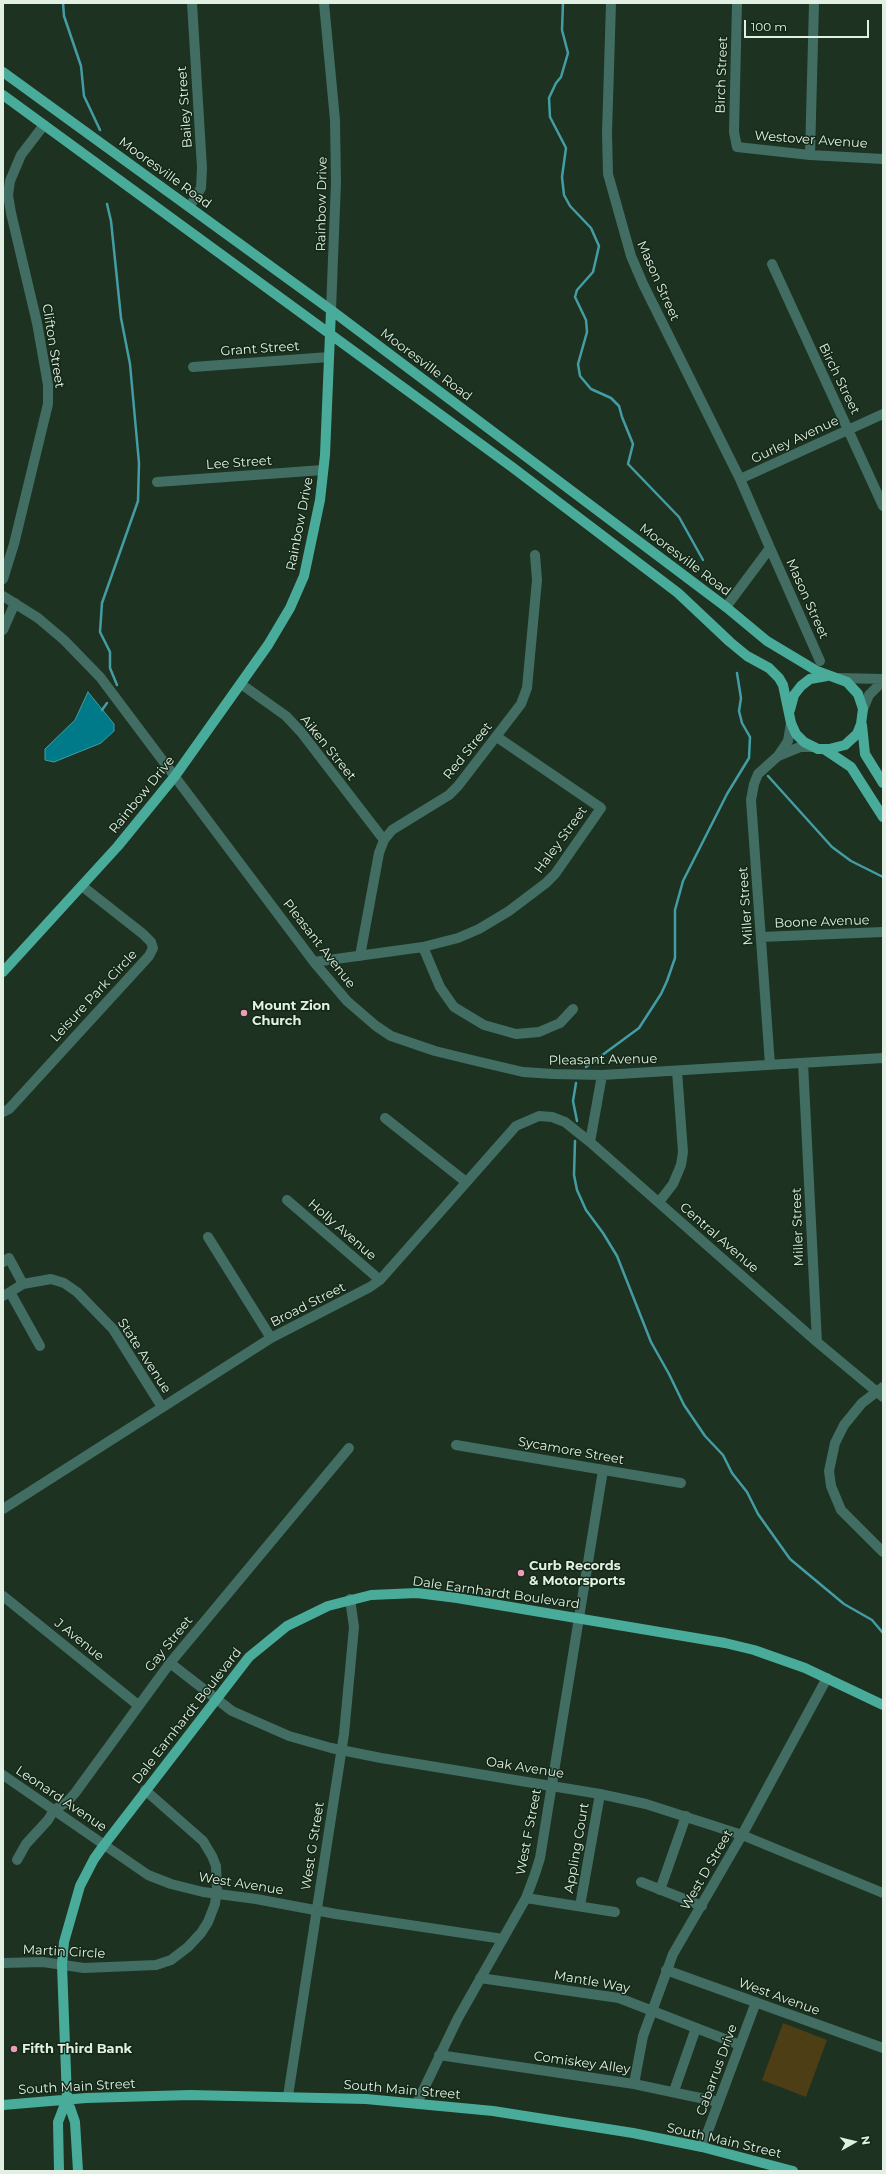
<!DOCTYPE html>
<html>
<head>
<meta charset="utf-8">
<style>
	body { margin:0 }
	#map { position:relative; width:886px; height:2174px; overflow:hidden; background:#1d3220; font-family:Montserrat,sans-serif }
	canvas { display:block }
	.frame { position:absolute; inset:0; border:4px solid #e2f0e4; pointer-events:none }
	.north { position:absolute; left:834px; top:2122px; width:40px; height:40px; -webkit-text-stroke:3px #132817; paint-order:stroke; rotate:82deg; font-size:11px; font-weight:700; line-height:16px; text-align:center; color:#e2f0e4 }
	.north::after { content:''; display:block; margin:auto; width:14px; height:18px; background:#e2f0e4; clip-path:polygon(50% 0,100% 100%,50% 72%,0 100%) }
	.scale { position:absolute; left:744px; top:20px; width:125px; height:18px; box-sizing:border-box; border:2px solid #e2f0e4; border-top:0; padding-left:5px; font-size:12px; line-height:14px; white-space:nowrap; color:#e2f0e4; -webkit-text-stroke:3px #132817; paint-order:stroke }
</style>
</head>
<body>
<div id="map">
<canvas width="886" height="2174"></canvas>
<div class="frame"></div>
<div class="north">N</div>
<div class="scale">100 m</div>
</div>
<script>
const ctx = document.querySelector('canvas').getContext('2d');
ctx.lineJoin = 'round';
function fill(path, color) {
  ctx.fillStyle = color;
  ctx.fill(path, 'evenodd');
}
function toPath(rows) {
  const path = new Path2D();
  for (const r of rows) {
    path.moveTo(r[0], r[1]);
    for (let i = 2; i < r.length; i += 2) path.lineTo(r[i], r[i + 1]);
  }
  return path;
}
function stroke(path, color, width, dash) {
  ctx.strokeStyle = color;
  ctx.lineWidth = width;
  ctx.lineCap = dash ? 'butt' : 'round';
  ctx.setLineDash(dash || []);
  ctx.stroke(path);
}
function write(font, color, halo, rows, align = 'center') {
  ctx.font = font + ' Montserrat,sans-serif';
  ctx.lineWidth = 3;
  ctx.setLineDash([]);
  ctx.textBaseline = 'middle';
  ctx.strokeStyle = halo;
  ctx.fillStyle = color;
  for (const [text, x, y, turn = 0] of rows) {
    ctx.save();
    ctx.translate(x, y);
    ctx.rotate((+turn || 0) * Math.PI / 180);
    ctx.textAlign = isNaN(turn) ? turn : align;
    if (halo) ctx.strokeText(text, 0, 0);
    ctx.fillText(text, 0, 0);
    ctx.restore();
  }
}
const green = toPath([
	[783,2023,827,2040,806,2097,762,2080]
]);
const water = toPath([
	[88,692,114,724,114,731,101,743,54,762,45,760,45,749,75,720,88,692]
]);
const stream = toPath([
	[63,3,64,16,81,66,84,96,100,130],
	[563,3,562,30,568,53,561,77,556,83,549,98,550,117,566,148,562,177,564,195,570,206,591,228,599,246,593,272,577,290,575,297,586,320,587,332,578,364,580,376,591,389,611,398,619,406,622,417,633,444,628,464,679,517,703,560],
	[107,204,111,221,121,318,130,364,139,463,138,501,102,603,100,632,110,652,110,668,117,685],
	[102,710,107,703],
	[768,776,832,847,851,861,883,877],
	[586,1067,639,1028,661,994,667,981,675,958,675,910,683,881,727,794,749,758,750,737,742,723,739,711,741,698,737,673],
	[576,1083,573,1101,577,1121],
	[575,1141,574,1175,577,1190,586,1210,603,1233,617,1256,651,1342,669,1374,684,1405,705,1436,723,1455,732,1473,747,1492,758,1514,790,1559,844,1604,872,1620,883,1633]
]);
const minor = toPath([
	[324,3,335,120,336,182,331,310],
	[611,3,607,133,608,174,631,256,643,284,740,479,770,548,726,607],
	[737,3,734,132,737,147,810,155,883,159],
	[810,155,814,3],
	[190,206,201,188,202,168,192,3],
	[772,264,883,506],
	[193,367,329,357],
	[740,479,883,414],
	[157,482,323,470],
	[770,548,820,661],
	[3,579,14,544,48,404,48,385,37,323,11,213,8,195,10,181,21,155,44,125],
	[3,596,38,618,64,640,100,677,314,962,347,1001,376,1026,391,1036,435,1051,476,1061,523,1072,553,1074,602,1075,883,1058],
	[3,630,15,603],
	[838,678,883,679],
	[241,684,286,716,301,732,384,840],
	[863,709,869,695,883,681],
	[778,756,800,747,813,747],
	[761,937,883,932],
	[423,947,440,987,454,1007,484,1025,516,1034,539,1032,560,1023,573,1009],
	[360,956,379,853,384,840,392,830,449,795,458,786,521,704,527,688,537,580,535,555],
	[314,962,423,947,458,938,479,929,509,911,546,883,555,874,601,808,497,737],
	[803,1063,817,1342],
	[770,1065,751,800,754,784,758,774,778,756,788,741,791,723],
	[602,1075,590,1142,817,1342,883,1397],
	[3,1112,9,1109,149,956,153,948,151,942,143,934,82,886],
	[385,1118,466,1182],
	[287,1200,380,1280],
	[659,1202,673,1184,681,1165,683,1152,677,1071],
	[208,1237,271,1338],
	[3,1262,9,1258,23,1284,10,1292],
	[23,1284,51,1279,64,1283,77,1292,113,1329,162,1407],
	[3,1296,10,1292,40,1346],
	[883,1387,862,1403,844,1425,835,1443,829,1471,831,1486,841,1510,883,1552],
	[456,1445,681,1483],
	[3,1509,271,1338,370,1287,380,1280,516,1126,539,1116,552,1117,565,1122,590,1142],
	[3,1596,138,1705],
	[170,1663,232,1711,289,1736,331,1748,381,1758,600,1794,646,1804,742,1835,883,1893],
	[3,1775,148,1875,171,1884,203,1892,256,1899,336,1914,503,1939],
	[17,1860,26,1844,48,1820,54,1810,67,1802,75,1793,170,1663,349,1448],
	[641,1882,702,1906],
	[660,1890,686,1816],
	[526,1898,615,1912],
	[580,1906,600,1794],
	[3,1963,43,1962,84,1968,156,1965,171,1960,188,1947,201,1933,208,1922,215,1904,217,1887,216,1866,212,1856,203,1841,145,1790],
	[666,1970,883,2048],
	[480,1978,619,1998,740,2045],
	[439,2055,634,2084,719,2102],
	[634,2084,643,2036,673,1954,742,1835,827,1678],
	[674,2091,696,2028],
	[288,2096,344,1734,354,1627,350,1599],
	[417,2103,458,2018,526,1898,535,1874,540,1858,603,1470],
	[702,2147,756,2002]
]);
const major = toPath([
	[3,72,331,310,726,607,767,641,817,671,847,682,858,694,863,709,861,724,857,734,845,745,829,749,818,749,804,742,796,734,791,723,783,685,779,678,769,668,747,656,730,642,678,593,512,467,3,95],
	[790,710,794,695,801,686,810,679,827,676],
	[862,725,865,754,883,783],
	[824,749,851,767,883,817],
	[3,972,118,846,175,776,268,645,290,608,304,576,320,500,325,455,331,310],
	[3,2105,86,2098,190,2095,366,2099,493,2111,633,2133,702,2147,793,2171],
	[59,2171,58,2122,67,2099],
	[78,2171,75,2122,67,2099,62,1965,64,1942,80,1886,94,1859,104,1845,249,1657,287,1626,328,1606,371,1595,417,1593,457,1598,725,1643,754,1650,805,1668,883,1705]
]);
const markers = [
	[244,1013,4,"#ef9ab8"],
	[521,1573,4,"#ef9ab8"],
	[14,2049,4,"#ef9ab8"]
];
const streetNames = [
	["Birch Street",722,75,-88],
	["Bailey Street",185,107,-94],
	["Westover Avenue",811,140,4],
	["Mooresville Road",165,173,36],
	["Rainbow Drive",322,204,-89],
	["Mason Street",658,281,66],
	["Clifton Street",53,346,81],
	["Grant Street",260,349,-4],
	["Mooresville Road",426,365,37],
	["Birch Street",839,379,64],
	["Gurley Avenue",795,440,-25],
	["Lee Street",239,463,-4],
	["Rainbow Drive",300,524,-79],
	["Mooresville Road",685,560,37],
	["Mason Street",807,599,66],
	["Aiken Street",328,748,51],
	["Red Street",468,751,-51],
	["Rainbow Drive",142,795,-51],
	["Haley Street",561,840,-54],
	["Miller Street",746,906,-94],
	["Boone Avenue",822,922,-2],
	["Pleasant Avenue",319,944,52],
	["Leisure Park Circle",94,996,-47],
	["Pleasant Avenue",603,1060,-1],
	["Miller Street",798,1227,-92],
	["Holly Avenue",342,1230,41],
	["Central Avenue",719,1238,41],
	["Broad Street",308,1305,-27],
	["State Avenue",144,1356,57],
	["Sycamore Street",571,1451,10],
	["Dale Earnhardt Boulevard",496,1593,8],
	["J Avenue",79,1640,39],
	["Gay Street",169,1644,-51],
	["Dale Earnhardt Boulevard",187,1716,-52],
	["Oak Avenue",525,1768,9],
	["Leonard Avenue",61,1799,34],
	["West F Street",529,1832,-79],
	["West G Street",313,1846,-81],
	["Appling Court",577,1848,-80],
	["West D Street",707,1870,-60],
	["West Avenue",241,1884,9],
	["Martin Circle",64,1952,3],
	["Mantle Way",592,1982,10],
	["West Avenue",779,1997,20],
	["Comiskey Alley",582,2063,8],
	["Cabarrus Drive",717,2070,-70],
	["South Main Street",77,2087,-3],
	["South Main Street",402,2090,5],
	["South Main Street",724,2141,13]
];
const poiNames = [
	["Mount Zion",252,1006],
	["Church",252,1021],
	["Curb Records",529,1566],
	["& Motorsports",529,1581],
	["Fifth Third Bank",22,2049]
];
fill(green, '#4d3e15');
fill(water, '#007a88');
stroke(water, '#449da4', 1);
stroke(stream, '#449da4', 2.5);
stroke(minor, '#416d63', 10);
stroke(major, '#49ac9a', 10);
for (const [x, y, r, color] of markers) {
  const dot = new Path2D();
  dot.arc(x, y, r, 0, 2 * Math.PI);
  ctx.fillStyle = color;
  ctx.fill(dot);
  stroke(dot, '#132817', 1.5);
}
write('13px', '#e2f0e4', '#132817', streetNames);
write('bold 13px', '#e2f0e4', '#132817', poiNames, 'left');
</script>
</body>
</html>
